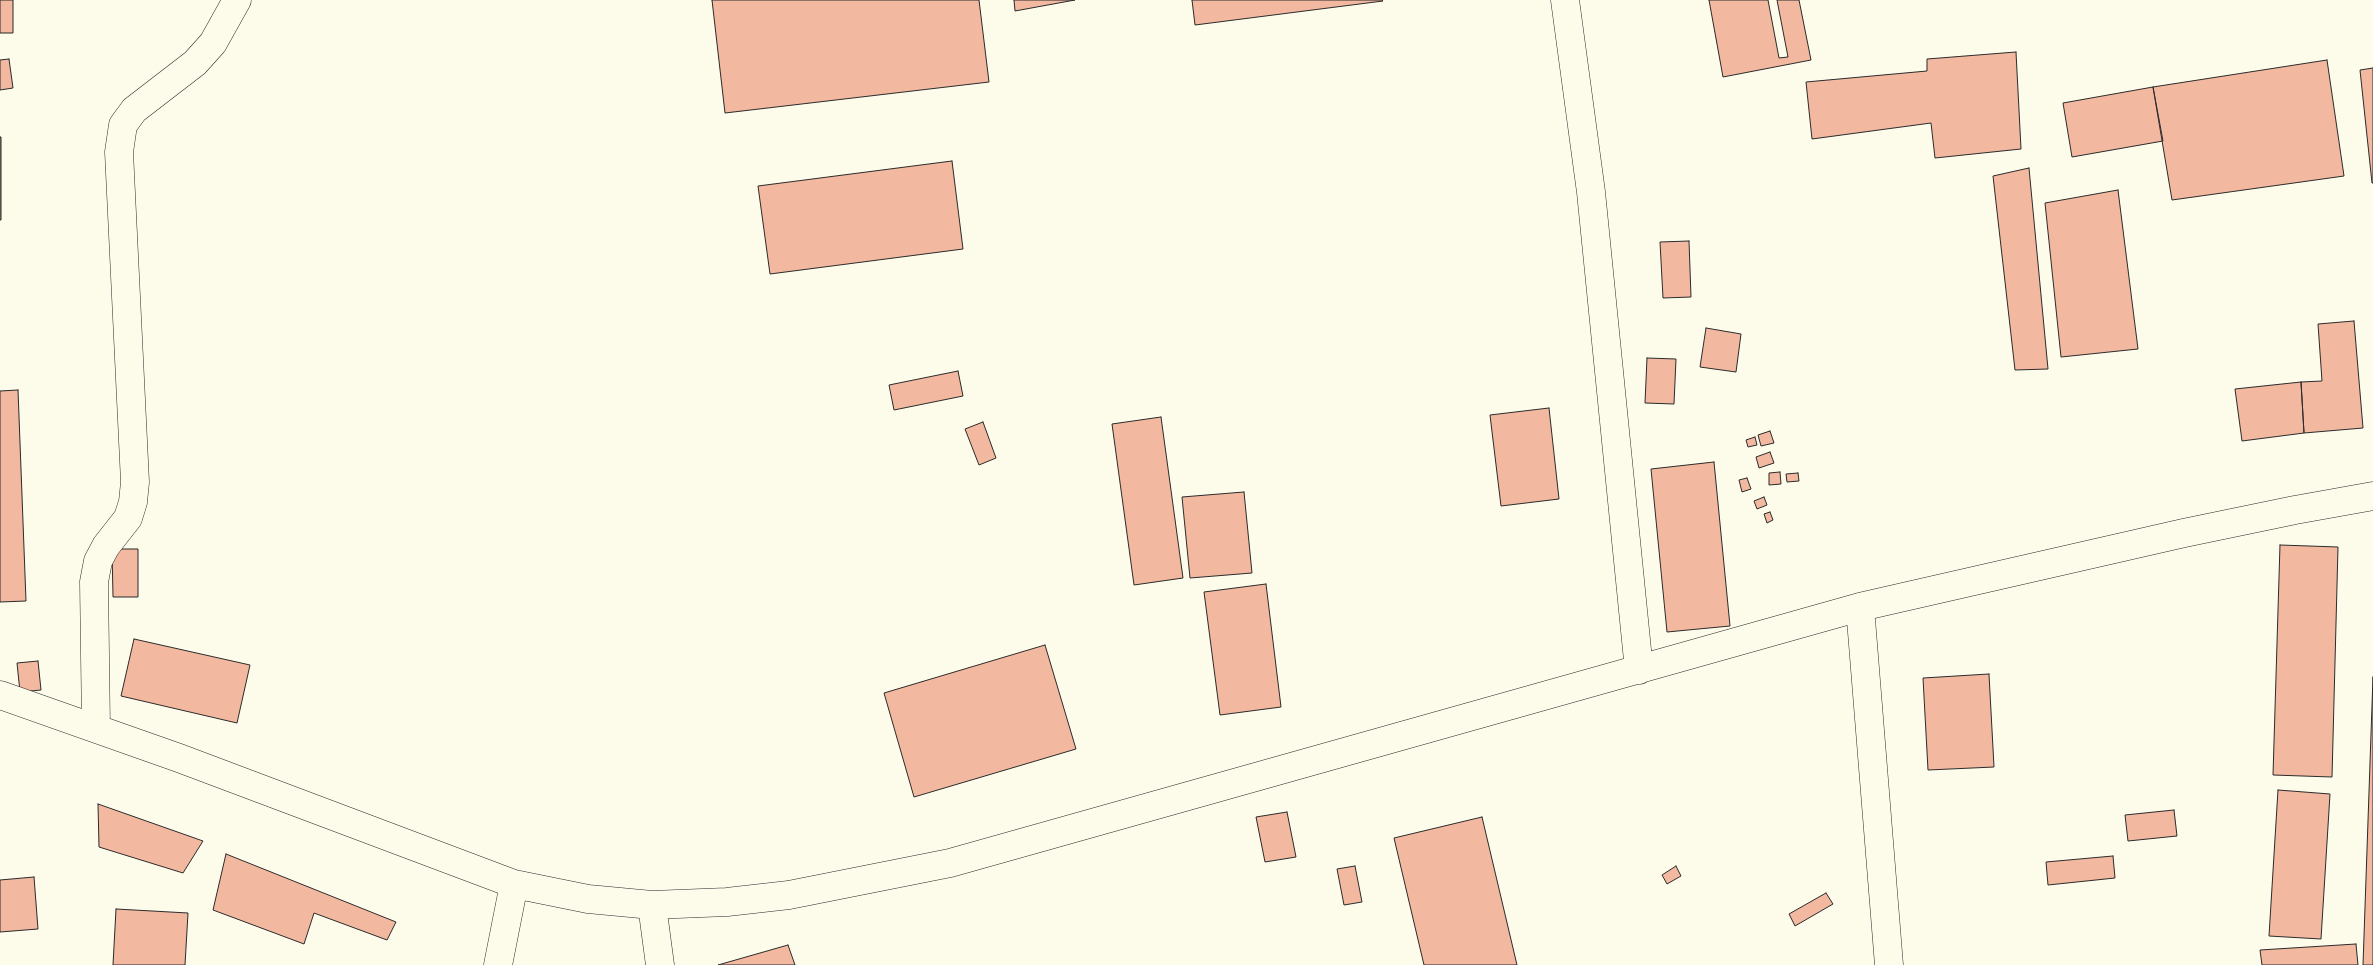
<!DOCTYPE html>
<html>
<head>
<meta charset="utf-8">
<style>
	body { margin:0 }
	canvas { display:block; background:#fdfbea }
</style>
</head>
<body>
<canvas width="2373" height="965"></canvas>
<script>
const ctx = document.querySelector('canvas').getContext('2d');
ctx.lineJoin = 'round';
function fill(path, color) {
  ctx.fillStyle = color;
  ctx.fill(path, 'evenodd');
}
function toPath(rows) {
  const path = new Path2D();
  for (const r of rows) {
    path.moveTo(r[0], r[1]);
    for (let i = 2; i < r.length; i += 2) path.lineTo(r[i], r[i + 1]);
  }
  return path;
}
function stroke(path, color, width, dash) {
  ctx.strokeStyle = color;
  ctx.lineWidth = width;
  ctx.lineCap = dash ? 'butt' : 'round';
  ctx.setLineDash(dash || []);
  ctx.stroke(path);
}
const building = toPath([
	[0,0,13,0,13,33,0,33,0,0],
	[712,0,979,0,989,82,725,113,712,0],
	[1014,0,1075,0,1015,11,1014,0],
	[1192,0,1382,0,1383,1,1195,25,1192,0],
	[1709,0,1768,0,1779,58,1788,57,1777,0,1799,0,1811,60,1723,77,1709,0],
	[2016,52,2021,149,1935,158,1931,123,1812,139,1806,82,1927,71,1927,59,2016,52],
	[9,59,13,88,0,90,0,60,9,59],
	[2327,60,2344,176,2172,200,2153,87,2327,60],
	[2373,68,2373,183,2372,183,2360,70,2373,68],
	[2153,87,2163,141,2072,157,2063,103,2153,87],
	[0,137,1,137,1,220,0,220,0,137],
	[952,161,963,249,770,274,758,186,952,161],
	[2029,168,2048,369,2015,370,1993,176,2029,168],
	[2118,190,2138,349,2061,357,2045,203,2118,190],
	[1689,241,1691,297,1663,298,1660,242,1689,241],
	[2354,321,2363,428,2304,433,2301,382,2322,381,2318,324,2354,321],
	[1706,328,1741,334,1736,372,1700,367,1706,328],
	[1647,358,1676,359,1674,404,1645,403,1647,358],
	[958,371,963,396,894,410,889,385,958,371],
	[2301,382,2304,433,2242,441,2235,389,2301,382],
	[18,390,26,601,0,602,0,391,18,390],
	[1549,408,1559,499,1501,506,1490,415,1549,408],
	[1161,417,1183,578,1134,585,1112,424,1161,417],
	[983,422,996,458,979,465,965,429,983,422],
	[1770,431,1774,443,1761,446,1758,435,1770,431],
	[1755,437,1757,445,1748,447,1746,440,1755,437],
	[1770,452,1774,463,1759,468,1756,457,1770,452],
	[1714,462,1730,626,1667,632,1651,469,1714,462],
	[1780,472,1781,484,1769,485,1769,473,1780,472],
	[1798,473,1799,481,1787,482,1786,474,1798,473],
	[1747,478,1751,489,1742,492,1739,480,1747,478],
	[1244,492,1252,573,1190,578,1182,497,1244,492],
	[1764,497,1767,505,1757,509,1754,501,1764,497],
	[1770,512,1773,520,1767,523,1764,514,1770,512],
	[2280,545,2338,547,2332,777,2273,775,2280,545],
	[112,549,138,549,138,597,113,597,112,549],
	[1266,584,1281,707,1220,715,1204,592,1266,584],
	[134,639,250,665,237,723,121,696,134,639],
	[1045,645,1076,749,914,797,884,693,1045,645],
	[38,661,41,690,20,692,17,663,38,661],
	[1989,674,1994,767,1928,770,1923,678,1989,674],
	[2373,677,2373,965,2363,965,2373,677],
	[2278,790,2330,794,2321,939,2269,936,2278,790],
	[98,804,203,841,183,873,99,847,98,804],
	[2174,810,2177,836,2128,841,2125,815,2174,810],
	[1287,812,1296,857,1265,862,1256,817,1287,812],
	[1482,817,1517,965,1424,965,1394,838,1482,817],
	[226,854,396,922,387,940,314,913,304,944,213,910,226,854],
	[2113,856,2115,878,2048,885,2046,862,2113,856],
	[1355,866,1362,902,1344,905,1337,869,1355,866],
	[1676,866,1681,876,1667,884,1662,875,1676,866],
	[34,877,38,929,0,932,0,880,34,877],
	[1826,893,1833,904,1795,926,1789,914,1826,893],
	[116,909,188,913,185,965,113,965,116,909],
	[2356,944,2358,965,2262,965,2260,950,2356,944],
	[788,945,795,965,718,965,788,945]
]);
const street = toPath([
	[1565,0,1591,192,1639,670],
	[1860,607,1889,965],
	[0,695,179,758,514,884,588,899,652,905,727,902,789,895,950,863,1860,607,2184,533,2295,510,2373,496],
	[96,728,94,582,98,561,106,546,128,518,133,502,135,482,119,152,123,125,134,110,195,63,213,43,237,0],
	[652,905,660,965],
	[498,965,514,884]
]);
fill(building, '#f2b8a0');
stroke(building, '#2b2b2b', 1);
stroke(street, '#2b2b2b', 29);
stroke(street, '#fdfbea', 28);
</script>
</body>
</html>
